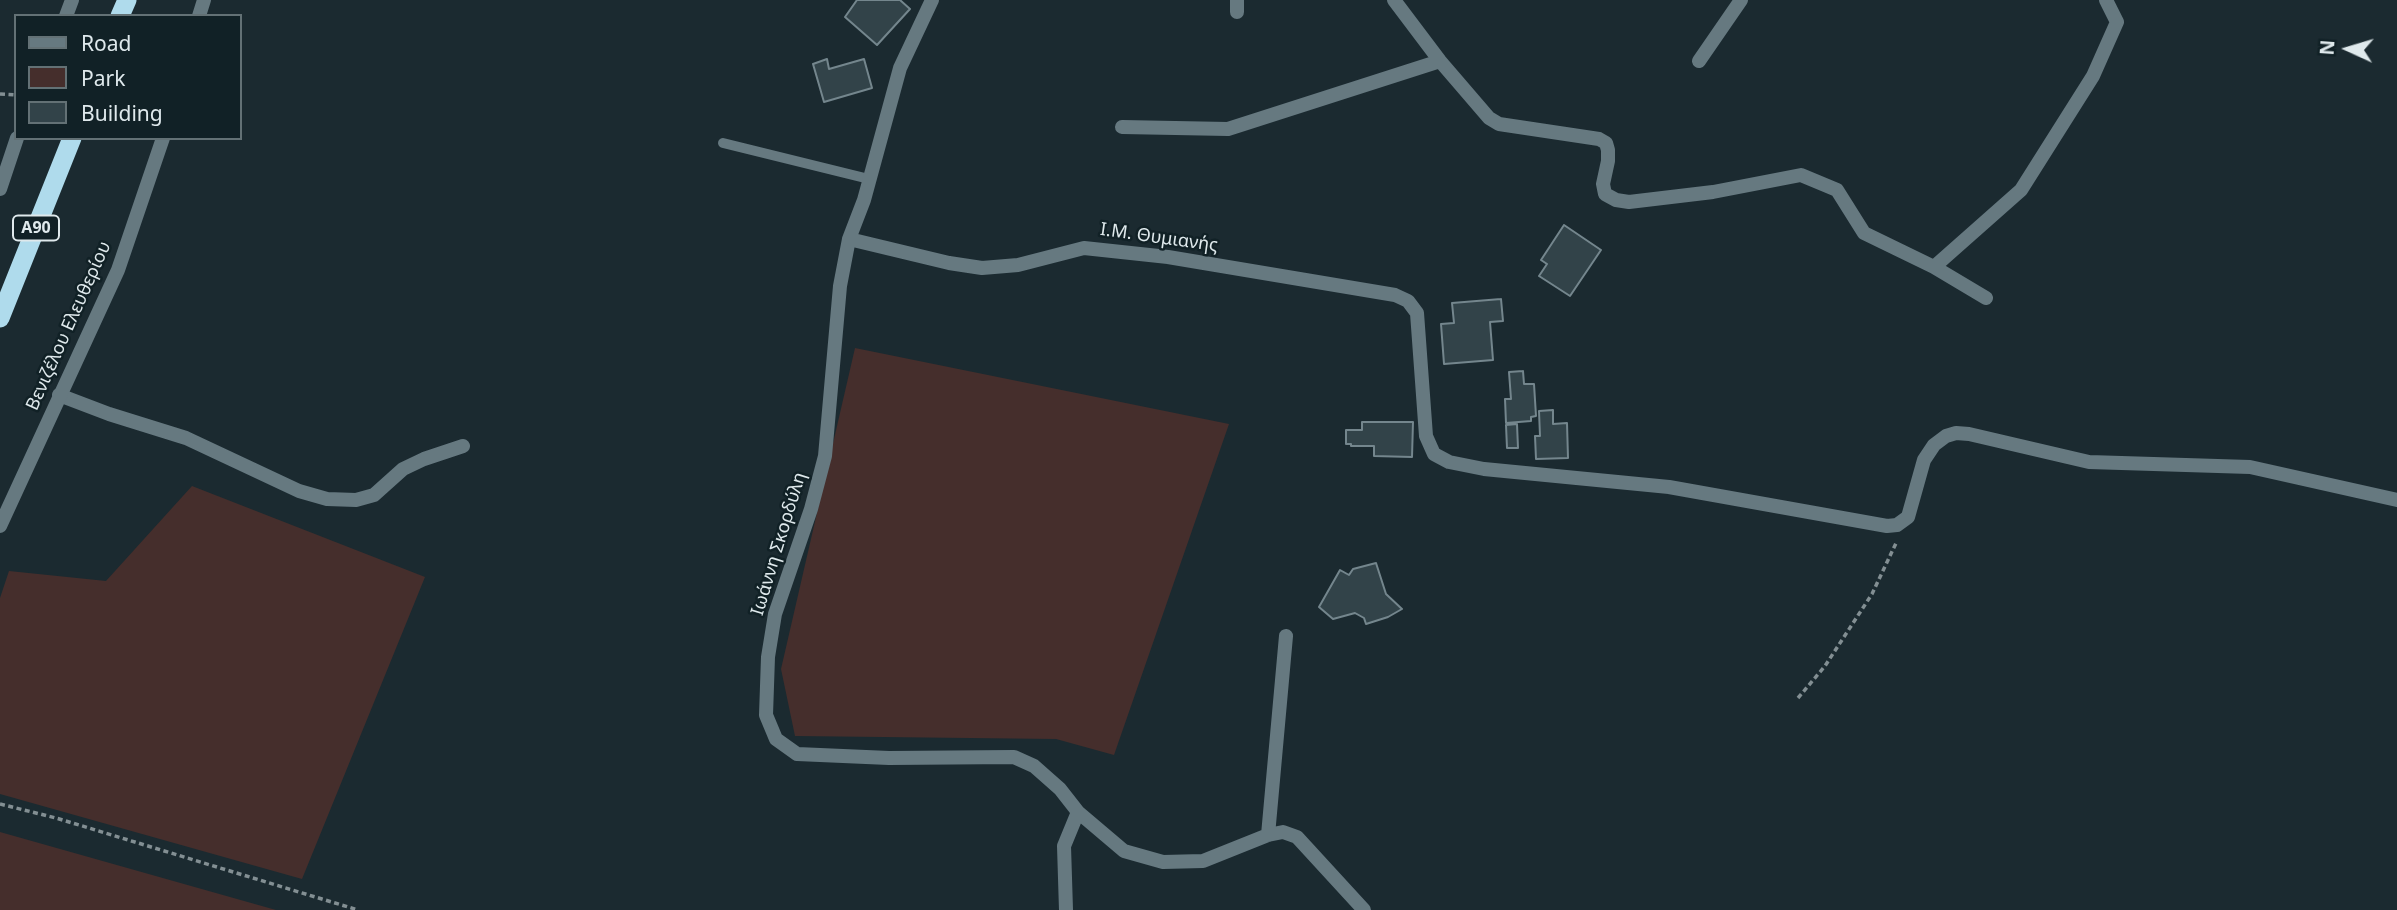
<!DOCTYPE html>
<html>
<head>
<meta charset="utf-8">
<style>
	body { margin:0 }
	#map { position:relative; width:2397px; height:910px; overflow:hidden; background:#1b2a30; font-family:"Noto Sans",sans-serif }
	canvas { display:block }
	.legend { position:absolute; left:14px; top:14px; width:228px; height:126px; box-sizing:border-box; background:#112126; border:2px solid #637175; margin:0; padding:9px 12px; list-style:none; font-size:21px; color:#dfe9ec }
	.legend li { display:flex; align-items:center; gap:14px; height:35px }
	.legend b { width:35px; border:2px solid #637175 }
	.north { position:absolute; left:2313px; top:14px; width:70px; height:70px; -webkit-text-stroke:5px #112126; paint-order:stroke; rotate:274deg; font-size:19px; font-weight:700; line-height:28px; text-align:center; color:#dfe9ec }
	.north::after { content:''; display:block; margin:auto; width:24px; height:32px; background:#dfe9ec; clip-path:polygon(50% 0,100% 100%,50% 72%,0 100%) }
</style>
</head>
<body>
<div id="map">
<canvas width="2397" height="910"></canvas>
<ul class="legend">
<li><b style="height:9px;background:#667980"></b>Road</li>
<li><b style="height:19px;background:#452e2c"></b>Park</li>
<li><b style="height:19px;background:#324349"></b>Building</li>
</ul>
<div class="north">N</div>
</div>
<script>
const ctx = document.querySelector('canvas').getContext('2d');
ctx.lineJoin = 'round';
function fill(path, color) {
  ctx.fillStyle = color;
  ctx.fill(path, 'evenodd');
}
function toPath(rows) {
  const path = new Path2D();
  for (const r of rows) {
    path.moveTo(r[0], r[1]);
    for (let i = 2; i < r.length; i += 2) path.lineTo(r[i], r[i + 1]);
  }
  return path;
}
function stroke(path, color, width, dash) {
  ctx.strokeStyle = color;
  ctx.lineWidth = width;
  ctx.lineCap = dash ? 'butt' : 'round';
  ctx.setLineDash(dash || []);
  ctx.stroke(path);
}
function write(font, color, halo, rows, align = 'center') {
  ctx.font = font + ' "Noto Sans",sans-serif';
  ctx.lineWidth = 5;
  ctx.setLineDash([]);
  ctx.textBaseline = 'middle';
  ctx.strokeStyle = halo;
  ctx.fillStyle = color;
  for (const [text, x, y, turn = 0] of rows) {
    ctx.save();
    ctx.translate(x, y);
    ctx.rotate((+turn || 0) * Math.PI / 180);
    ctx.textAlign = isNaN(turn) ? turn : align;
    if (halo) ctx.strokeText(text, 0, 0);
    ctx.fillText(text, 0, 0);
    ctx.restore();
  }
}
const green = toPath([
	[855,348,1229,424,1114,755,1056,739,795,736,781,669],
	[192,486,425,577,302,879,0,794,0,598,9,571,106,581],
	[0,832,276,910,0,910]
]);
const building = toPath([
	[857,0,900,0,910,9,877,45,845,17,857,0],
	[827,59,829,69,864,59,872,88,824,102,813,64,827,59],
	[1564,225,1601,250,1570,296,1539,276,1547,264,1541,260,1564,225],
	[1501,299,1503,321,1490,322,1493,360,1444,364,1441,324,1454,323,1452,303,1501,299],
	[1523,371,1524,384,1534,384,1536,416,1531,417,1531,421,1506,423,1505,399,1511,399,1509,372,1523,371],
	[1553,410,1553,424,1567,423,1568,458,1536,459,1535,436,1540,436,1539,411,1553,410],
	[1362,422,1413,422,1412,457,1374,456,1374,446,1351,446,1351,444,1346,444,1346,430,1362,430,1362,422],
	[1517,424,1518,448,1507,448,1506,425,1517,424],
	[1376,563,1386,594,1402,609,1388,617,1366,624,1364,618,1355,613,1333,619,1319,607,1340,570,1349,575,1353,569,1376,563]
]);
const path = toPath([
	[0,94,16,95],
	[1798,698,1825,666,1872,594,1897,541],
	[0,804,56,818,358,910]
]);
const service = toPath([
	[723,143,869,179]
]);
const minor = toPath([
	[932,0,900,68,864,200,849,239,840,286,825,456,811,509,775,614,768,657,766,715,776,739,797,754,889,758,1014,757,1034,766,1060,789,1078,812,1124,851,1163,862,1203,861,1268,835,1283,832,1297,837,1364,910],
	[1237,0,1237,12],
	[1394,0,1440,61,1489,118,1499,124,1599,139,1606,143,1608,150,1608,161,1603,184,1605,194,1616,200,1629,202,1713,192,1801,175,1837,190,1864,233,1934,267],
	[1699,61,1741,0],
	[1122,127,1228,129,1440,61],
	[849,239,949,263,982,268,1018,265,1084,248,1168,257,1395,295,1408,301,1417,313,1426,436,1434,454,1449,462,1484,469,1669,487,1887,526,1897,525,1908,517,1924,460,1934,445,1946,436,1956,433,1969,434,2089,462,2250,467,2397,500],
	[1986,298,1934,267,2021,190,2093,76,2117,22,2106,0],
	[59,395,109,414,186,438,299,491,327,499,356,500,374,495,403,469,424,459,463,446],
	[1268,835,1286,636],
	[1066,910,1064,846,1078,812]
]);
const tertiary = toPath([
	[66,16,72,0],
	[199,16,204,0],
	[0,189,17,138],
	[0,526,118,270,163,138]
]);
const trunk = toPath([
	[120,16,127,0],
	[0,318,72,138]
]);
const shields = [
	[36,228,46]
];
const shieldNames = [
	["Α90",36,228]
];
const streetNames = [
	["Ι.Μ. Θυμιανής",1159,238,8],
	["Βενιζέλου Ελευθερίου",69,326,-66],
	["Ιωάννη Σκορδύλη",779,544,-73]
];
fill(green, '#452e2c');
fill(building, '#324349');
stroke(building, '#74868d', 2);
stroke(path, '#838f93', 3.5, [5, 3.5]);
stroke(service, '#667980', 10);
stroke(minor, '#667980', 14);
stroke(tertiary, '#667980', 14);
stroke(trunk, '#afdbec', 19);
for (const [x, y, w] of shields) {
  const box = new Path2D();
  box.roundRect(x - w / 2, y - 12.5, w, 25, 5);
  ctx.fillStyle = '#112126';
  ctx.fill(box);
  stroke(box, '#dfe9ec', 2);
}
write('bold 16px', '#dfe9ec', null, shieldNames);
write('18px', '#dfe9ec', '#112126', streetNames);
</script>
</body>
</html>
